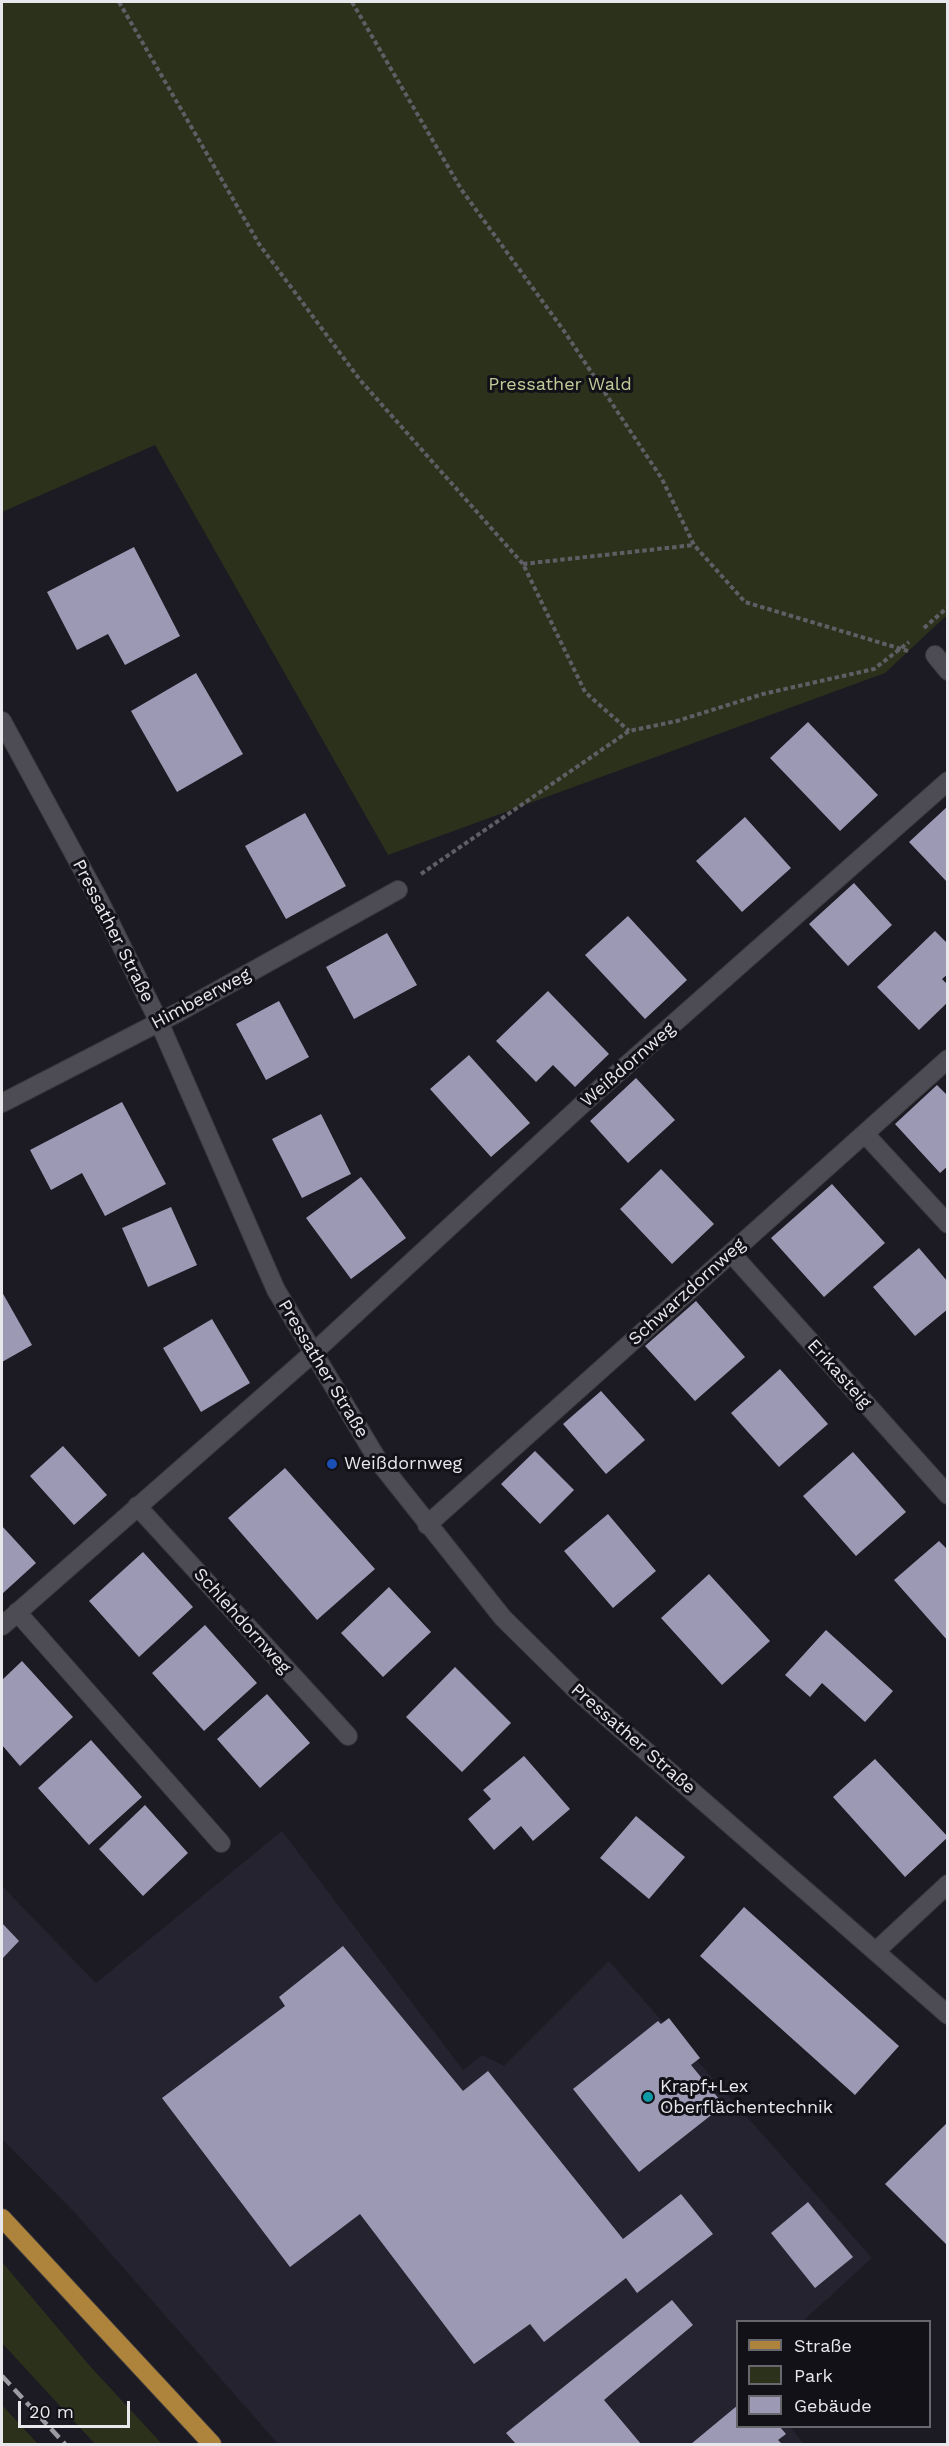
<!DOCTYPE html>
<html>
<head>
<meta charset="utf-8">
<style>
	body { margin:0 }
	#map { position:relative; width:949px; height:2446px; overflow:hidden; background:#1c1a22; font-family:"Work Sans",sans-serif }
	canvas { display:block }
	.frame { position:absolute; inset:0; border:3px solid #e8e7ec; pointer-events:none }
	.legend { position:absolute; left:736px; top:2320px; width:195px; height:108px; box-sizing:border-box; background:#131118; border:2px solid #68676d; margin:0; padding:8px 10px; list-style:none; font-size:18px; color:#e8e7ec }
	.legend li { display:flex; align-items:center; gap:12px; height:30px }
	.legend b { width:30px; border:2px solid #68676d }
	.scale { position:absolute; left:18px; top:2401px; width:112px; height:27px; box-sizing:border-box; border:3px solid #e8e7ec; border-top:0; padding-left:8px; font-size:18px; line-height:21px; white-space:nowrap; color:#e8e7ec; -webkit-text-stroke:4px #131118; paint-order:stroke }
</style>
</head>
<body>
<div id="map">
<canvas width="949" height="2446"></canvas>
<div class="frame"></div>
<ul class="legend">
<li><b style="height:8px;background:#ae843c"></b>Straße</li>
<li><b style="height:16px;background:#2c311c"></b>Park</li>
<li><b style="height:16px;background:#9c99b5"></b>Gebäude</li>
</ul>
<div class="scale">20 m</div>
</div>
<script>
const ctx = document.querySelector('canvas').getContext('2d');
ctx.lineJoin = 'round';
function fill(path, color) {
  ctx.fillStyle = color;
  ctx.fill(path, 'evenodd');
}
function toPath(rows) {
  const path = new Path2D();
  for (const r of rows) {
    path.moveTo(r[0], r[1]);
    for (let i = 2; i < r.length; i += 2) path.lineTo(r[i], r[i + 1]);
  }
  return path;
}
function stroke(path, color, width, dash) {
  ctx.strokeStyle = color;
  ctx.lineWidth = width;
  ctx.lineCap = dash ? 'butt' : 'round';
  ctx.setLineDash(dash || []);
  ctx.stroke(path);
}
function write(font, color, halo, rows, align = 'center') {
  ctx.font = font + ' "Work Sans",sans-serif';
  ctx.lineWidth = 6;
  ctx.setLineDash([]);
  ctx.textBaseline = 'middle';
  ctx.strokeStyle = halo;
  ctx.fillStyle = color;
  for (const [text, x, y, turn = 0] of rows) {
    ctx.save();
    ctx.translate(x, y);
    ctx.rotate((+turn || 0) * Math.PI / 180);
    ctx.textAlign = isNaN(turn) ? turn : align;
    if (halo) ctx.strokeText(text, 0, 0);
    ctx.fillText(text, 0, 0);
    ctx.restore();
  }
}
const built = toPath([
	[282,1831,463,2070,482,2055,504,2066,609,1961,872,2258,803,2321,738,2322,738,2426,790,2427,804,2444,278,2444,77,2215,2,2139,2,1886,96,1983]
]);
const green = toPath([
	[2,2,947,2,947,615,885,673,388,855,155,445,2,512],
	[2,2262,89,2365,162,2444,95,2444,2,2343],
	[2,2405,38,2444,2,2444]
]);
const building = toPath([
	[134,547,180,636,125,665,108,634,77,650,47,592],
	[196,673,243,754,177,792,131,711],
	[808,722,878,795,840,831,770,758],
	[948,806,948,883,909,842],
	[305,813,346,886,286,919,245,846],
	[745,817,791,868,742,912,696,861],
	[854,883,892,925,848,966,809,924],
	[628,916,687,980,645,1019,585,955],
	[935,931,948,944,948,974,942,979,948,985,948,1002,919,1030,877,987],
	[387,933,417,985,354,1019,326,967],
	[548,991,609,1054,575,1087,553,1065,536,1082,496,1041],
	[279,1001,309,1057,266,1080,236,1024],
	[469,1055,530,1123,491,1157,430,1089],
	[636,1078,675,1120,628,1163,590,1121],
	[937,1085,948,1096,948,1166,940,1173,895,1124],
	[122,1102,166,1184,105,1216,82,1173,51,1190,30,1150],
	[321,1114,351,1174,302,1198,272,1139],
	[661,1169,714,1224,672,1264,620,1209],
	[361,1177,406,1238,351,1279,306,1218],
	[832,1184,885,1243,824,1297,771,1238],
	[171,1207,197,1265,148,1287,122,1228],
	[919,1248,948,1282,948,1309,915,1336,873,1287],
	[2,1292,32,1345,2,1362],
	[696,1301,745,1357,695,1401,645,1346],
	[212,1319,250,1383,201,1412,163,1348],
	[780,1369,828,1424,779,1467,731,1413],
	[601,1391,645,1440,606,1474,563,1424],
	[63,1446,107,1495,74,1525,30,1476],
	[535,1451,574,1490,540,1524,501,1484],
	[853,1452,906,1512,856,1556,803,1496],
	[285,1468,375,1569,317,1620,228,1518],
	[608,1514,656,1571,613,1608,564,1551],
	[2,1526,36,1563,2,1594],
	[939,1541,948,1550,948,1641,894,1580],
	[143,1552,193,1607,139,1657,89,1601],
	[709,1574,770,1641,722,1685,661,1618],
	[389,1587,431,1632,383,1677,341,1633],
	[205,1625,257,1683,204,1731,152,1673],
	[826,1630,893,1691,865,1722,822,1683,810,1697,785,1675],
	[22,1661,73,1717,20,1766,2,1745,2,1680],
	[455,1667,511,1723,462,1772,406,1717],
	[267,1694,310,1743,260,1788,217,1739],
	[91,1740,142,1797,89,1845,38,1788],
	[524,1756,570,1809,533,1841,521,1826,494,1850,468,1819,491,1799,483,1790],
	[875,1759,948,1837,905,1877,833,1797],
	[145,1805,188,1853,143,1896,99,1849],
	[636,1816,685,1857,649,1899,600,1858],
	[744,1907,899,2046,855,2095,700,1956],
	[2,1923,19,1941,2,1959],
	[343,1946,463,2091,488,2071,623,2239,681,2194,713,2234,637,2293,626,2278,544,2342,530,2324,474,2364,360,2214,290,2267,162,2098,285,2006,279,1997],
	[669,2018,700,2058,691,2065,724,2105,639,2172,573,2089,658,2021,661,2024],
	[948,2122,948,2246,885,2184],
	[808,2202,853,2257,815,2288,771,2233],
	[672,2300,693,2325,604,2400,641,2444,516,2444,506,2433],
	[738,2405,738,2427,780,2427,786,2434,778,2440,782,2444,691,2444]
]);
const path = toPath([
	[119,2,259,244,360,380,523,564,585,692,629,731],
	[352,2,461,189,564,331,662,479,694,545,745,602,908,651],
	[523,564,694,545],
	[924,628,948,607],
	[421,874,629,731,677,721,763,694,874,669,909,642]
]);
const minor = toPath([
	[935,655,948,671],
	[2,721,99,900,159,1022,276,1290,379,1462,503,1618,576,1690,948,2015],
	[2,1103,179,1012,398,890],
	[865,1134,948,1224],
	[731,1253,948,1495],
	[137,1506,348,1736],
	[427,1525,948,1059],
	[17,1612,221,1843],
	[2,1626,313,1353,586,1101,948,781],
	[876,1951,948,1884]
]);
const major = toPath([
	[2,2218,212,2444]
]);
const rail = toPath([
	[2,2376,65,2444]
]);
const markers = [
	[332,1464,6,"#1a4fb4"],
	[648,2097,6,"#0f9aa8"]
];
const parkNames = [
	["Pressather Wald",560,385]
];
const streetNames = [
	["Pressather Straße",113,931,63],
	["Himbeerweg",201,999,-28],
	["Weißdornweg",628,1065,-41],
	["Schwarzdornweg",687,1292,-42],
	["Pressather Straße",323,1369,59],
	["Erikasteig",839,1374,48],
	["Schlehdornweg",242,1621,48],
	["Pressather Straße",633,1739,41]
];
const poiNames = [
	["Weißdornweg",344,1464],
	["Krapf+Lex",660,2087],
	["Oberflächentechnik",660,2108]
];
fill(built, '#25232f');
fill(green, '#2c311c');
fill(building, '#9c99b5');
stroke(minor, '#38383c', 20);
stroke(major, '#38383c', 20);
stroke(path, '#5f5e65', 4, [4.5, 3]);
stroke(minor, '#4d4c54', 18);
stroke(major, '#ae843c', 18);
stroke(rail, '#9c9ba1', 4.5, [12, 6]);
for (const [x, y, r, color] of markers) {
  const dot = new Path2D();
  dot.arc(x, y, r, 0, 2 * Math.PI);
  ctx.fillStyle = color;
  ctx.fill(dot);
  stroke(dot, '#131118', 2);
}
write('18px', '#c0cc98', '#131118', parkNames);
write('18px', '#e8e7ec', '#131118', streetNames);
write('18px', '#e8e7ec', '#131118', poiNames, 'left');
</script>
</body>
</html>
